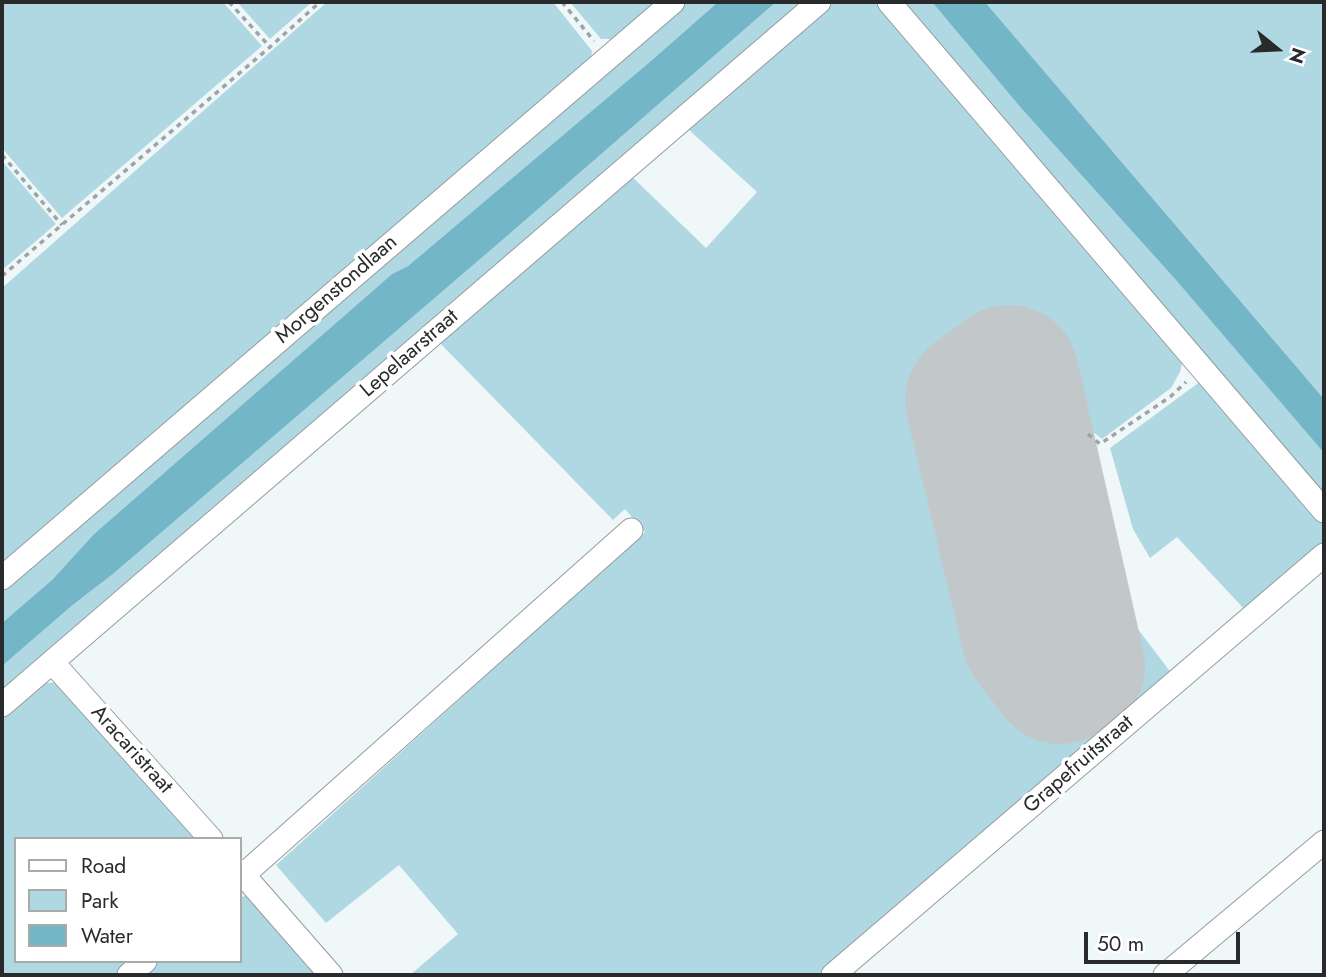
<!DOCTYPE html>
<html>
<head>
<meta charset="utf-8">
<style>
	body { margin:0 }
	#map { position:relative; width:1326px; height:977px; overflow:hidden; background:#eff7f8; font-family:Jost,sans-serif }
	canvas { display:block }
	.frame { position:absolute; inset:0; border:4px solid #282a2b; pointer-events:none }
	.legend { position:absolute; left:14px; top:837px; width:228px; height:126px; box-sizing:border-box; background:#fff; border:2px solid #a9aaaa; margin:0; padding:9px 12px; list-style:none; font-size:21px; color:#282a2b }
	.legend li { display:flex; align-items:center; gap:14px; height:35px }
	.legend b { width:35px; border:2px solid #a9aaaa }
	.north { position:absolute; left:1242px; top:14px; width:70px; height:70px; -webkit-text-stroke:5px #fff; paint-order:stroke; rotate:108deg; font-size:19px; font-weight:700; line-height:28px; text-align:center; color:#282a2b }
	.north::after { content:''; display:block; margin:auto; width:24px; height:32px; background:#282a2b; clip-path:polygon(50% 0,100% 100%,50% 72%,0 100%) }
	.scale { position:absolute; left:1084px; top:932px; width:156px; height:32px; box-sizing:border-box; border:4px solid #282a2b; border-top:0; padding-left:9px; font-size:21px; line-height:24px; white-space:nowrap; color:#282a2b; -webkit-text-stroke:5px #fff; paint-order:stroke }
</style>
</head>
<body>
<div id="map">
<canvas width="1326" height="977"></canvas>
<div class="frame"></div>
<ul class="legend">
<li><b style="height:9px;background:#fff"></b>Road</li>
<li><b style="height:19px;background:#afd8e2"></b>Park</li>
<li><b style="height:19px;background:#73b6c7"></b>Water</li>
</ul>
<div class="north">N</div>
<div class="scale">50 m</div>
</div>
<script>
const ctx = document.querySelector('canvas').getContext('2d');
ctx.lineJoin = 'round';
function fill(path, color) {
  ctx.fillStyle = color;
  ctx.fill(path, 'evenodd');
}
function toPath(rows) {
  const path = new Path2D();
  for (const r of rows) {
    path.moveTo(r[0], r[1]);
    for (let i = 2; i < r.length; i += 2) path.lineTo(r[i], r[i + 1]);
  }
  return path;
}
function stroke(path, color, width, dash) {
  ctx.strokeStyle = color;
  ctx.lineWidth = width;
  ctx.lineCap = dash ? 'butt' : 'round';
  ctx.setLineDash(dash || []);
  ctx.stroke(path);
}
function write(font, color, halo, rows, align = 'center') {
  ctx.font = font + ' Jost,sans-serif';
  ctx.lineWidth = 7;
  ctx.setLineDash([]);
  ctx.textBaseline = 'middle';
  ctx.strokeStyle = halo;
  ctx.fillStyle = color;
  for (const [text, x, y, turn = 0] of rows) {
    ctx.save();
    ctx.translate(x, y);
    ctx.rotate((+turn || 0) * Math.PI / 180);
    ctx.textAlign = isNaN(turn) ? turn : align;
    if (halo) ctx.strokeText(text, 0, 0);
    ctx.fillText(text, 0, 0);
    ctx.restore();
  }
}
const green = toPath([
	[2,2,223,2,262,46,62,218,2,148],
	[237,2,312,2,270,39],
	[327,2,553,2,592,51,590,64,2,570,2,288],
	[570,2,655,2,614,39,601,39],
	[683,2,718,2,652,60,408,266,392,274,94,534,53,579,2,623,2,586],
	[776,2,808,2,2,694,2,666,74,604,113,574,514,230],
	[829,2,879,2,1184,355,1180,372,1171,388,1102,439,1088,428,1033,459,1013,368,971,400,1029,642,1060,681,1082,669,1067,613,1106,587,1172,674,823,975,410,975,458,934,399,865,326,923,276,865,645,532,625,509,613,520,436,339,627,172,706,248,757,192,687,128],
	[899,2,932,2,1021,108,1175,279,1324,453,1324,500],
	[985,2,1324,2,1324,399],
	[2,161,56,224,2,270],
	[1201,381,1324,524,1324,548,1247,612,1177,537,1150,558,1133,529,1110,448],
	[61,682,200,839,16,839,16,961,133,961,117,975,2,975,2,714,44,683],
	[246,896,315,975,138,975,154,961,240,961,240,897]
]);
const water = toPath([
	[718,2,776,2,514,230,113,574,74,604,2,666,2,623,53,579,94,534,392,274,408,266,652,60],
	[932,2,985,2,1324,399,1324,453,1175,279,1021,108]
]);
const runway = toPath([
	[1009,375,1075,666,1060,674,1032,638,975,400,1009,375]
]);
const path = toPath([
	[229,2,270,47],
	[562,2,594,41],
	[2,155,62,225],
	[2,276,270,47,320,2],
	[1088,434,1100,444,1170,397,1186,382]
]);
const minor = toPath([
	[889,2,1324,511],
	[2,578,673,2],
	[52,662,211,839],
	[2,705,819,2],
	[240,871,331,975],
	[240,878,631,530],
	[129,975,145,961],
	[833,975,1324,555],
	[1165,975,1324,842]
]);
const streetNames = [
	["Morgenstondlaan",337,290,-41],
	["Lepelaarstraat",410,354,-41],
	["Aracaristraat",131,750,48],
	["Grapefruitstraat",1079,765,-41]
];
fill(green, '#afd8e2');
fill(water, '#73b6c7');
stroke(runway, '#c2c8c9', 140);
stroke(minor, '#959c9e', 25);
stroke(path, '#9ea4a5', 3.5, [5, 5]);
stroke(minor, '#fff', 23);
write('21px', '#282a2b', '#fff', streetNames);
</script>
</body>
</html>
